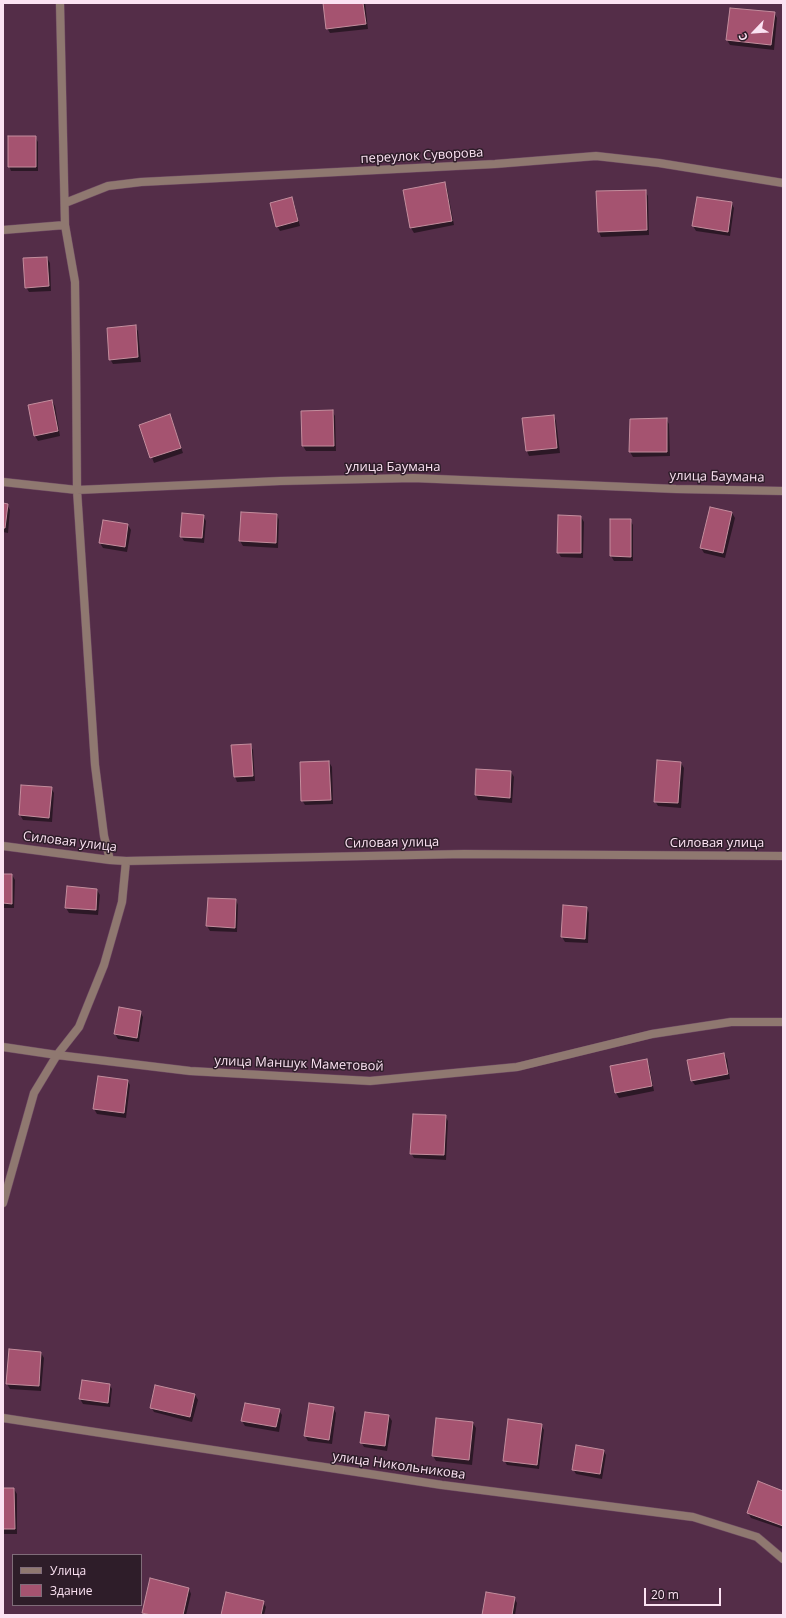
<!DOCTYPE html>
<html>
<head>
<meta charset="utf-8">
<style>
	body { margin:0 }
	#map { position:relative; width:786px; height:1618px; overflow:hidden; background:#542d48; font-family:"Open Sans",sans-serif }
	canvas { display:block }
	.frame { position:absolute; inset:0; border:4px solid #fbe2f2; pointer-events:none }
	.legend { position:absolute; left:12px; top:1554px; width:130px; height:52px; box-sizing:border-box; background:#2e1d29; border:1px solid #806c79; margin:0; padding:5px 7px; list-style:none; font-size:12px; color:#fbe2f2 }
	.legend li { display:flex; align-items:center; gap:8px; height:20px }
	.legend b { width:20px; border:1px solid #806c79 }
	.north { position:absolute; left:734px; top:12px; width:40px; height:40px; -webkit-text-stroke:3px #2e1d29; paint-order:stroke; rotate:245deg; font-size:11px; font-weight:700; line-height:16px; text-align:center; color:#fbe2f2 }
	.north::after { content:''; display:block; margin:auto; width:14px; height:18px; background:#fbe2f2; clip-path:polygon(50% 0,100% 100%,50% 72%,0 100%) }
	.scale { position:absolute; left:644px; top:1588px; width:77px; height:18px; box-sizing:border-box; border:2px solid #fbe2f2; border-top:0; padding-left:5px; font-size:12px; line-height:14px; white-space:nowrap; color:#fbe2f2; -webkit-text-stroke:3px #2e1d29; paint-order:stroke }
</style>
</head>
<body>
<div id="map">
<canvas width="786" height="1618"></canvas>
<div class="frame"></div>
<ul class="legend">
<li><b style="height:5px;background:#8f7870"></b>Улица</li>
<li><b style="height:11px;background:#a55370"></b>Здание</li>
</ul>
<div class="north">С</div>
<div class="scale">20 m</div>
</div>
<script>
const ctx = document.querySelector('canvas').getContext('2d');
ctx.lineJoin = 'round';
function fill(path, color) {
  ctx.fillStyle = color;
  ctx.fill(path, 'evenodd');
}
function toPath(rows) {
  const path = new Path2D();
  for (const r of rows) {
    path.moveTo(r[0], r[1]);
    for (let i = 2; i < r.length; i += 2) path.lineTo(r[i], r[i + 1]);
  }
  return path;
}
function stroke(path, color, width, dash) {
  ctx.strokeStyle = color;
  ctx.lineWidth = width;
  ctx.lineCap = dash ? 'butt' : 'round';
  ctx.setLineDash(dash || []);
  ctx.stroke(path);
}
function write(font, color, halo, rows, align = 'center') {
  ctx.font = font + ' "Open Sans",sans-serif';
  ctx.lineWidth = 3;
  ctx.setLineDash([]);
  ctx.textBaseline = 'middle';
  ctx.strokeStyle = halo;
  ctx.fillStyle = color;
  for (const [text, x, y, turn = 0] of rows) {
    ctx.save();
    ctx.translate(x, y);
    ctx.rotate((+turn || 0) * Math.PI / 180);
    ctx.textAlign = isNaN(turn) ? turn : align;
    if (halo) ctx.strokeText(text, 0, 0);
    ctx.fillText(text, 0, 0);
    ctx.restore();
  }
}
const shadow = toPath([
	[324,3,365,3,368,29,330,33,327,28],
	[774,13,777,18,774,50,730,45,727,40],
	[35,137,38,142,38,171,11,171,9,166],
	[444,183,447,188,454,225,414,233,411,228,404,191],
	[645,191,648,196,649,235,601,237,599,232],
	[697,198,731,203,734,208,730,236,696,231,693,226],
	[291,199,294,203,300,226,280,231,277,226],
	[47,258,50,263,51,291,29,292,26,287],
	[135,326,138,331,141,362,113,364,110,359],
	[52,401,55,406,60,436,38,441,35,436,29,406],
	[332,411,335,416,336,451,306,451,303,446,302,412],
	[170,415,183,453,154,463,140,425],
	[554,416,556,421,560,453,529,456,527,451,523,419],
	[666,419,669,424,670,456,633,457,630,452],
	[3,504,7,505,10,510,8,533,3,532],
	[242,513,277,515,279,520,278,548,243,546,240,541],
	[732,513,735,518,725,558,704,553,701,548],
	[203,516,206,521,204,543,184,541,181,536],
	[581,517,584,522,583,558,561,557,558,552],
	[611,520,630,520,633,525,633,561,614,561,611,556],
	[104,521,128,525,131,530,127,552,103,548,100,543],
	[250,745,253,750,255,781,237,782,235,777,232,746],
	[329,762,332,767,333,804,305,805,302,800],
	[681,763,684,768,681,808,658,806,655,801],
	[511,772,514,777,512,803,478,800,476,795],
	[51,788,54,793,52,822,23,820,20,815],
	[3,875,12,875,15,880,14,908,3,908],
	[97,890,100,895,98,915,69,913,66,908],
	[236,900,238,905,237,932,210,931,207,926],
	[587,908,589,913,588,943,565,942,562,937],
	[140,1012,143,1017,139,1042,118,1039,115,1034],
	[724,1054,727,1059,730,1079,695,1085,692,1081],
	[646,1060,649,1065,654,1091,619,1098,616,1093,611,1066],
	[127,1080,130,1085,126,1118,97,1114,94,1109],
	[445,1116,448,1121,446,1160,414,1158,411,1153],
	[41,1353,44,1358,41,1391,10,1389,7,1384],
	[109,1384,112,1389,110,1407,83,1404,80,1399],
	[195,1395,198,1400,192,1422,154,1412,151,1407],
	[333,1408,336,1413,332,1444,308,1441,305,1436],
	[279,1410,282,1415,279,1432,245,1426,242,1421],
	[389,1416,392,1421,387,1451,364,1447,361,1442],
	[473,1423,476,1428,472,1465,436,1461,433,1456],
	[541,1425,544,1430,539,1469,507,1465,504,1460],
	[603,1450,606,1455,602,1479,576,1474,573,1469],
	[3,1489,14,1489,17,1494,17,1534,3,1534],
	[783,1492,783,1529,751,1518,748,1513],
	[189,1589,191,1594,186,1615,144,1615,143,1612],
	[514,1598,517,1603,515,1615,483,1615],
	[263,1602,266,1607,264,1615,222,1615]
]);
const building = toPath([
	[323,3,363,3,366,24,326,29,323,3],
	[730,8,775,12,771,45,726,40,730,8],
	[8,136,36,136,36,167,8,167,8,136],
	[445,182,452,221,410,228,403,190,445,182],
	[646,190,647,230,598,232,596,191,646,190],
	[292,197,298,221,276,227,270,203,292,197],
	[697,197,732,202,728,232,692,226,697,197],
	[47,257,49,286,25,288,23,258,47,257],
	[136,325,138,357,109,360,107,328,136,325],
	[52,400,58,431,34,436,28,405,52,400],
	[333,410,334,446,302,446,301,411,333,410],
	[170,414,181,448,150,458,139,425,170,414],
	[554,415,557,448,526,451,522,418,554,415],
	[667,418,667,452,629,452,630,419,667,418],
	[3,503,8,504,5,528,3,528,3,503],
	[710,507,732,512,723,553,700,548,710,507],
	[241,512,277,514,276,543,239,541,241,512],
	[182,513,204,515,202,538,180,537,182,513],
	[558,515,581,516,581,553,557,553,558,515],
	[610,519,631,519,631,557,610,556,610,519],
	[103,520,128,524,125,547,99,543,103,520],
	[251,744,253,776,234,777,231,745,251,744],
	[657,760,681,762,678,803,654,802,657,760],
	[329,761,331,800,301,801,300,762,329,761],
	[476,769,511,771,510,798,475,795,476,769],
	[21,785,52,787,49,818,19,815,21,785],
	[3,874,12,874,12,904,3,903,3,874],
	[67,886,97,889,96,910,65,908,67,886],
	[208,898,236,899,235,928,206,926,208,898],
	[563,905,587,907,585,939,561,937,563,905],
	[119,1007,141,1011,137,1038,114,1034,119,1007],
	[724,1053,728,1074,691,1081,687,1060,724,1053],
	[647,1059,652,1086,615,1093,610,1066,647,1059],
	[98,1076,128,1080,124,1113,93,1109,98,1076],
	[413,1114,446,1115,444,1155,410,1154,413,1114],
	[9,1349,41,1352,39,1386,6,1384,9,1349],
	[82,1380,110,1384,108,1403,79,1399,82,1380],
	[155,1385,195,1394,190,1417,150,1408,155,1385],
	[245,1403,280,1409,276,1427,241,1421,245,1403],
	[309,1403,334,1407,329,1440,304,1436,309,1403],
	[365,1412,389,1415,385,1446,360,1443,365,1412],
	[436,1418,473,1422,469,1460,432,1456,436,1418],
	[508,1419,542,1424,537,1465,503,1461,508,1419],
	[576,1445,604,1450,600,1474,572,1470,576,1445],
	[758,1481,783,1491,783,1526,747,1513,758,1481],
	[3,1488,14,1488,15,1529,3,1529,3,1488],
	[150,1578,189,1588,183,1615,151,1615,142,1613,150,1578],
	[226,1592,264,1601,261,1615,221,1615,226,1592],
	[486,1592,515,1597,512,1615,482,1615,486,1592]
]);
const minor = toPath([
	[60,3,65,225,75,282,76,354,77,490,95,765,104,836,110,860],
	[65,203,108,186,141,182,495,164,596,156,659,163,783,183],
	[3,230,65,225],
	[3,482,77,490,280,481,413,478,676,489,783,491],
	[3,846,110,860,126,861,464,854,783,856],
	[3,1047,57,1055,190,1071,370,1081,517,1067,652,1034,731,1022,783,1022],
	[3,1203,34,1093,57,1055,79,1027,104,965,122,902,126,861],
	[3,1418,442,1485,693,1517,757,1537,783,1559]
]);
const streetNames = [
	["переулок Суворова",422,156,-3],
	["улица Баумана",393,467],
	["улица Баумана",717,477,1],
	["Силовая улица",70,842,7],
	["Силовая улица",392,843,-1],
	["Силовая улица",717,843],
	["улица Маншук Маметовой",299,1064,2],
	["улица Никольникова",399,1466,8]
];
fill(shadow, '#0007');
fill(building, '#a55370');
stroke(building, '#c38d9d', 1);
stroke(minor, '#6f4a63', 9);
stroke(minor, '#8f7870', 8);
write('13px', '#fbe2f2', '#2e1d29', streetNames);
</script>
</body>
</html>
